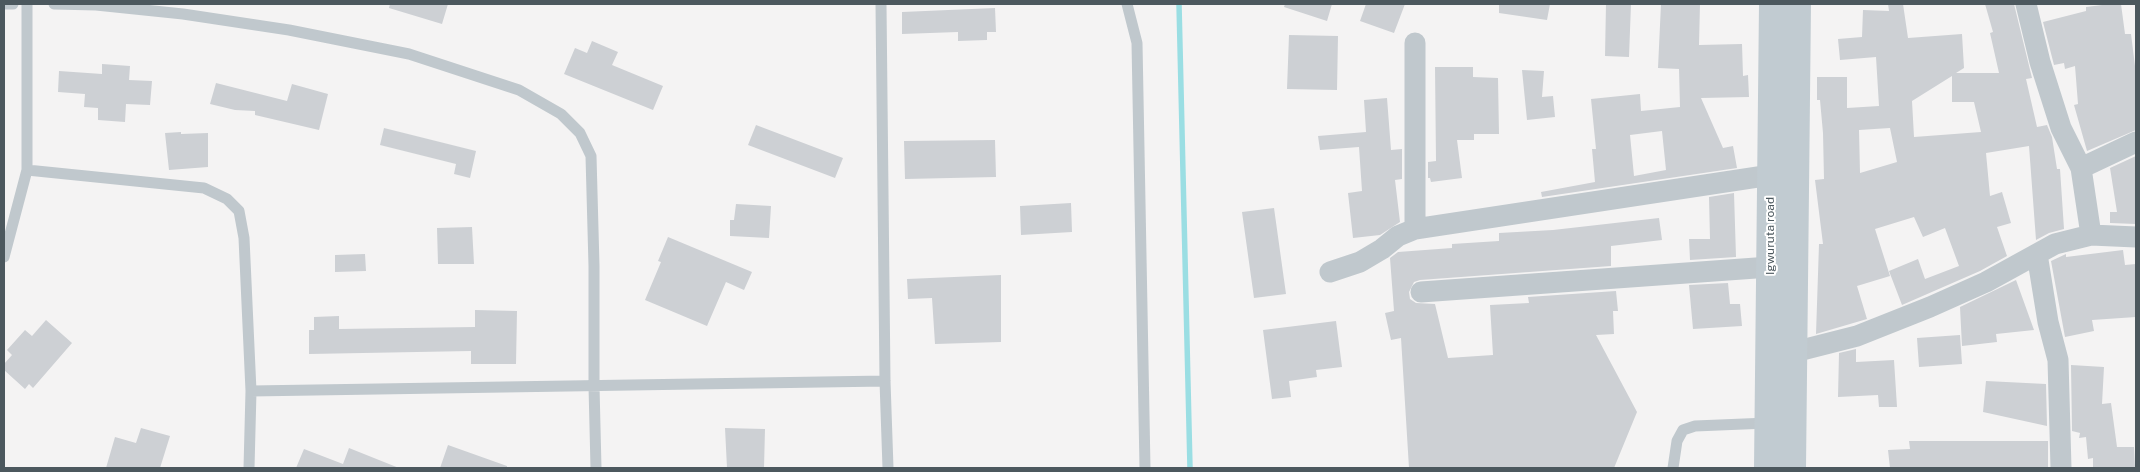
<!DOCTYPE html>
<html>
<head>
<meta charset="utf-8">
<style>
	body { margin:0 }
	#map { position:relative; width:2140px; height:472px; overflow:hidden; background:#f4f3f3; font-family:"Public Sans",sans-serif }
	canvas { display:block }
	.frame { position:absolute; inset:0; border:5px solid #4c585e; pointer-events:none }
</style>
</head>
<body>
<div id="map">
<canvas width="2140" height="472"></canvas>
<div class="frame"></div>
</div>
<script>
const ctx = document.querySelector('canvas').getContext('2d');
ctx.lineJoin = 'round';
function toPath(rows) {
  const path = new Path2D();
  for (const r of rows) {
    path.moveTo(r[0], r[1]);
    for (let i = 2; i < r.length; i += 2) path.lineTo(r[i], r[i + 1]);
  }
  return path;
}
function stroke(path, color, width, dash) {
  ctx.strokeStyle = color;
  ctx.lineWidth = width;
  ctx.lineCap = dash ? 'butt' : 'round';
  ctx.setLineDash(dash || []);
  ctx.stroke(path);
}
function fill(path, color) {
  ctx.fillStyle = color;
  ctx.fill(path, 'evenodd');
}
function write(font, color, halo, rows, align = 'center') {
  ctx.font = font + ' "Public Sans",sans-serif';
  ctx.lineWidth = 4;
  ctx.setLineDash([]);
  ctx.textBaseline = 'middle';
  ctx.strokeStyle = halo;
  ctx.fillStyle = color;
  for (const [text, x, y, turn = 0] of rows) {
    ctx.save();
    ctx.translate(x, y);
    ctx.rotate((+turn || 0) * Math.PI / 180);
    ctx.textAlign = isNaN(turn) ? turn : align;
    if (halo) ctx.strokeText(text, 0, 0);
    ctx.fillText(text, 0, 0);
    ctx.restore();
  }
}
const stream = toPath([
	[1179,4,1190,468]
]);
const building = toPath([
	[390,4,448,4,442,24,389,8],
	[1285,4,1332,4,1327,21,1284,7],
	[1366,4,1405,4,1394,33,1360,21],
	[1499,4,1550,4,1547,20,1499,13],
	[1606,4,1631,4,1629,57,1605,56],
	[1661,4,1700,4,1699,45,1742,44,1743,76,1748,75,1749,97,1701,98,1723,148,1733,146,1737,168,1542,197,1541,192,1595,182,1592,149,1596,149,1591,99,1640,94,1641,111,1680,107,1679,69,1658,68],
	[1662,131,1666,170,1634,176,1630,135],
	[1888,4,1903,4,1908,38,1962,34,1964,68,1956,73,1999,73,1990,33,1993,32,1985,4,2014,4,2032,78,2026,79,2037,127,2047,125,2052,137,2057,169,2060,169,2064,229,2049,233,2036,240,2029,146,1986,153,1990,196,2002,192,2011,223,1997,227,2007,256,1980,271,1902,305,1889,271,1918,259,1925,279,1959,266,1945,228,1923,237,1914,217,1875,229,1890,276,1857,286,1867,319,1816,334,1819,244,1823,244,1815,180,1824,179,1823,133,1820,100,1817,100,1817,77,1847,77,1847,108,1879,106,1876,57,1840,60,1838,39,1862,37,1863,10,1889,11],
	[1952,76,1952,102,1974,102,1981,132,1914,137,1912,101],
	[1890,128,1897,162,1860,173,1859,130],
	[2110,4,2121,4,2125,34,2131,34,2136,74,2136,130,2087,151,2074,105,2078,104,2075,66,2065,69,2064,63,2054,65,2043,22,2086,11,2086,7],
	[995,8,996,32,987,32,987,40,958,41,958,32,902,34,902,12],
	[1289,35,1338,36,1337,90,1287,89],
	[592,41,618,52,612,65,663,86,653,110,564,74,575,48,587,53],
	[102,64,130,66,129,80,152,81,150,105,126,104,125,122,98,120,98,108,84,107,85,94,58,92,59,71,102,74],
	[1435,67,1473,67,1473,77,1498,78,1499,134,1474,134,1474,140,1457,140,1462,178,1431,182,1430,178,1428,178,1428,162,1436,161],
	[1522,70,1544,71,1542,97,1553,96,1555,117,1527,120],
	[216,83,287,101,292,84,328,94,319,130,255,115,255,111,235,110,210,104],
	[1387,98,1391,150,1402,149,1402,179,1395,180,1400,222,1380,235,1353,238,1348,193,1362,191,1359,147,1320,150,1318,136,1366,132,1364,100],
	[756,125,843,158,835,178,748,145],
	[384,128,476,151,470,178,454,174,456,164,380,145],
	[181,132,181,134,208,133,208,167,169,170,165,133],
	[995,140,996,177,905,179,904,141],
	[2136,156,2136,224,2110,223,2110,212,2117,212,2110,168],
	[1734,193,1736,257,1690,260,1689,239,1710,239,1709,197],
	[1071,203,1072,232,1021,235,1020,206],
	[736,204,771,206,769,238,730,236,730,220,734,220],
	[1274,208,1286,294,1254,298,1242,212],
	[1659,218,1662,240,1611,246,1611,266,1420,280,1414,282,1409,292,1410,299,1416,303,1435,304,1448,358,1493,355,1490,305,1529,303,1528,297,1616,291,1618,311,1613,311,1614,334,1596,335,1637,412,1614,468,1409,468,1401,338,1391,340,1385,313,1394,311,1390,258,1398,252,1452,248,1452,244,1499,241,1499,233,1553,230],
	[472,227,474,264,438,264,437,228],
	[668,237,752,272,744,290,726,282,707,326,645,300,661,262,658,261],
	[2123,250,2125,265,2136,264,2136,317,2092,320,2094,331,2065,337,2051,261,2066,254,2066,257],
	[365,254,366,271,335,272,335,255],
	[1001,275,1001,342,935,344,932,298,908,299,907,279],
	[2016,280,2034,330,1996,334,1997,342,1962,346,1960,307],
	[1728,283,1730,304,1740,304,1742,326,1693,329,1689,285],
	[475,310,517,311,516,364,471,364,471,351,309,354,309,330,314,330,314,317,339,316,339,329,475,327],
	[46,320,72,343,33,388,29,384,25,389,4,370,4,364,12,355,7,350,25,330,32,336],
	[1336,321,1342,367,1316,370,1317,377,1289,381,1291,397,1272,399,1263,330],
	[1960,335,1962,364,1919,367,1917,338],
	[1856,349,1856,362,1894,360,1897,407,1879,407,1878,395,1838,397,1839,353],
	[2071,365,2104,367,2102,404,2111,403,2117,447,2134,447,2135,468,2093,468,2093,458,2088,459,2086,437,2079,438,2080,433,2072,431],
	[1986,381,2046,384,2047,426,1983,412],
	[141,428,170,436,160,468,106,468,115,437,136,443],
	[725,428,765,429,764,468,727,468],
	[1909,441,2048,441,2048,468,1890,468,1888,450,1910,449],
	[448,445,507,466,507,468,440,468],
	[349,448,399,468,296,468,304,449,343,464]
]);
const service = toPath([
	[4,4,13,4],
	[54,4,96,5,183,14,289,30,409,54,519,90,561,114,580,133,591,156,594,266,594,386,596,468],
	[881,4,885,381,888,468],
	[1127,4,1137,43,1145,468],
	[27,170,204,188,227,199,239,211,244,238,251,391,249,468],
	[4,257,27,170,27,4],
	[251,391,885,381],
	[1673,468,1677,441,1683,430,1695,426,1768,423]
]);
const minor = toPath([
	[2026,4,2040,62,2061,128,2081,168,2091,235],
	[2081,168,2136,142],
	[1415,229,1415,43],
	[2037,254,2048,322,2058,360,2061,468],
	[1330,272,1360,262,1382,249,1398,236,1415,229,1771,175],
	[1421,292,1770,267],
	[1794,352,1857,336,1930,307,1986,282,2055,244,2091,235,2136,237]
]);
const secondary = toPath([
	[1768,468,1773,4],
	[1792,468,1797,4]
]);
const streetNames = [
	["Igwuruta road",1770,236,-90]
];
stroke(stream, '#9adee3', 5.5);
fill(building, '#cdd0d4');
stroke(service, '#c0c8cd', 11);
stroke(minor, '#c0c8cd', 21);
stroke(secondary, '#c1cbd1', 28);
write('12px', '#4c585e', '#fff', streetNames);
</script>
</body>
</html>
